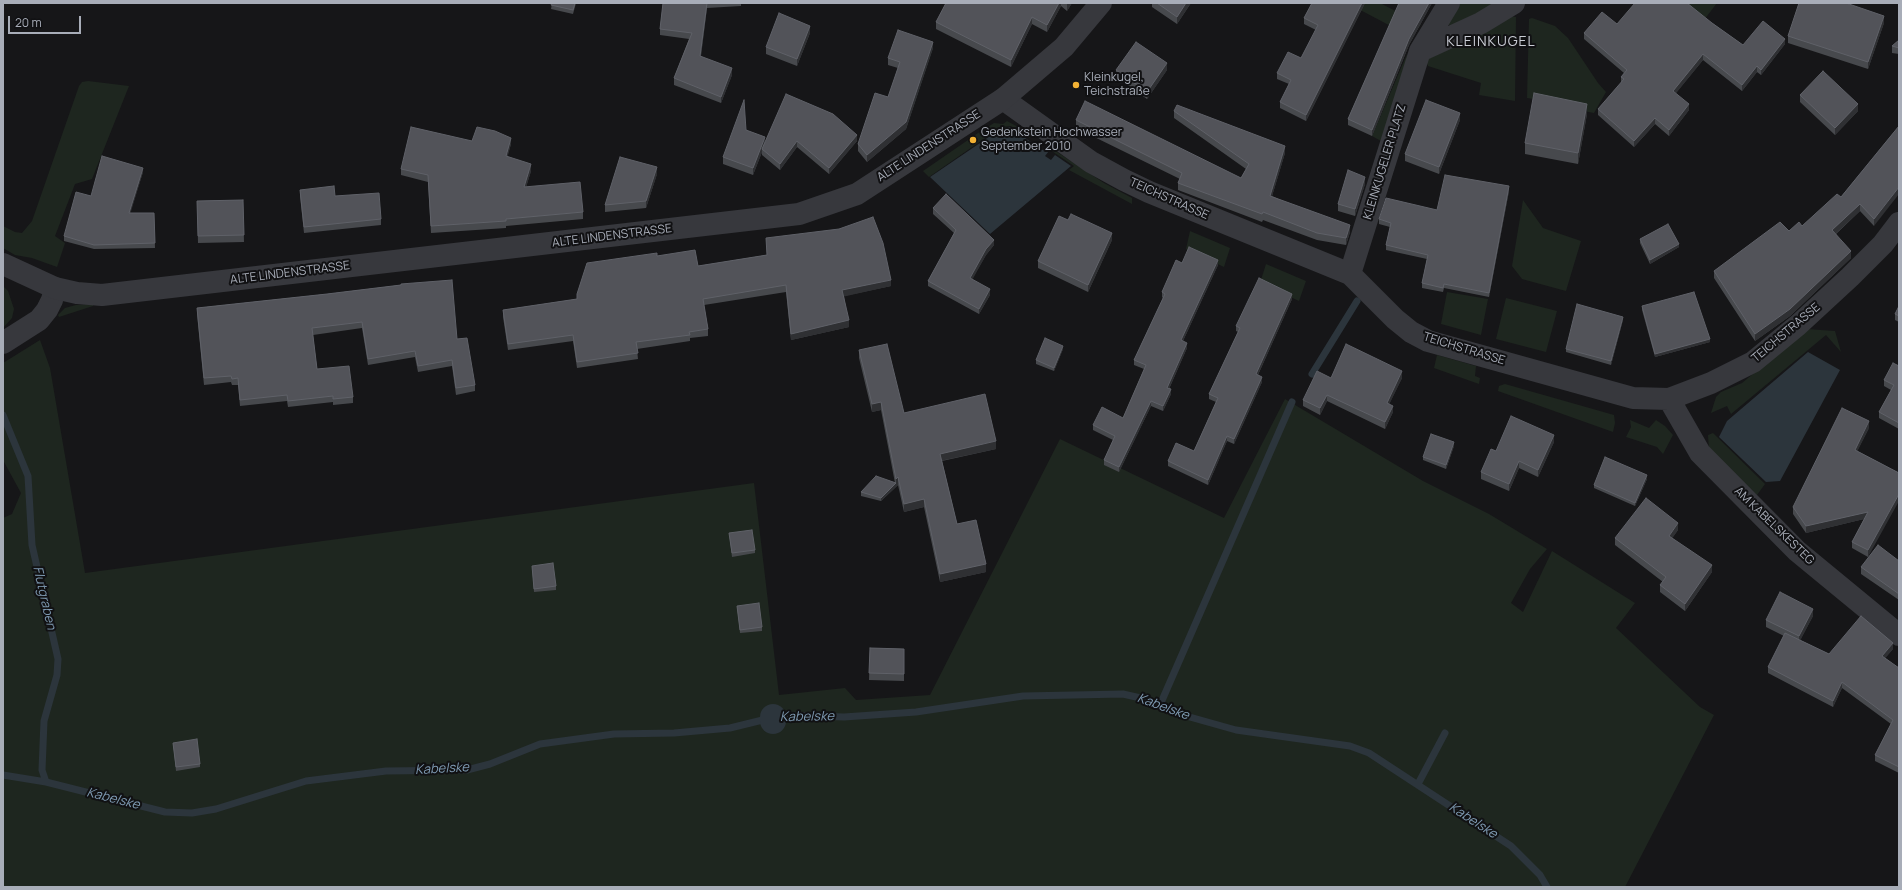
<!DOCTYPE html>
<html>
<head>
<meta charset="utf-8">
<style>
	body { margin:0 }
	#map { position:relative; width:1902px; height:890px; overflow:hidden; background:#161618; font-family:Manrope,sans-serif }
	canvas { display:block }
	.frame { position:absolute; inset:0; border:4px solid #a8adb8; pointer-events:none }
	.scale { position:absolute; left:8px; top:16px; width:73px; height:18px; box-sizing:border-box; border:2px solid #a8adb8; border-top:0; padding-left:5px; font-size:12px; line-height:14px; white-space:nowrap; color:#a8adb8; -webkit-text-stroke:3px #111113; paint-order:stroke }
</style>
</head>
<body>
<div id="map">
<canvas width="1902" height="890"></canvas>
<div class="frame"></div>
<div class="scale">20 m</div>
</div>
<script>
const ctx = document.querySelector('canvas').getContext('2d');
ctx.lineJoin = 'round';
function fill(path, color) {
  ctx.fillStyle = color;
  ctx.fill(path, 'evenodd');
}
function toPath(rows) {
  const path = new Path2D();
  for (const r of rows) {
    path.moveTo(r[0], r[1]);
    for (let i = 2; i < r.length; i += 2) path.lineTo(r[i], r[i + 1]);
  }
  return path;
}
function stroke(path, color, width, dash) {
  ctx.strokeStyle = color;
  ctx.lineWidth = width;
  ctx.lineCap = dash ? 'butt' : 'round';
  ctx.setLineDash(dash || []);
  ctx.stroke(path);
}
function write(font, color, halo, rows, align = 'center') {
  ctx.font = font + ' Manrope,sans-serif';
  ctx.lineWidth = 4;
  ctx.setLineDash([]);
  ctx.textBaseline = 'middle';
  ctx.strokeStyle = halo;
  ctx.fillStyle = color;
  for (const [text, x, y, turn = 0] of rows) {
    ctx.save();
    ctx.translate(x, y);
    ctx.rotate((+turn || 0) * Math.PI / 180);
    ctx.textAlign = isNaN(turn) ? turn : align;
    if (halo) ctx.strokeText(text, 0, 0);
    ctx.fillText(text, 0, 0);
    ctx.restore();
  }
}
const green = toPath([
	[1347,3,1380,3,1421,24,1416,32,1411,35,1402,32],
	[1459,3,1500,3,1450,26,1447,24],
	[1681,3,1717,3,1704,20],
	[1510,16,1516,17,1515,101,1479,95,1481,83,1428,66,1426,60],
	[1532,18,1555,26,1568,38,1598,83,1606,92,1594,113,1541,103,1540,100,1527,98,1529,19],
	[1407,54,1406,62,1381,141,1372,136],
	[88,81,129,86,92,179,75,184,55,236,65,243,57,267,32,258,15,255,3,248,3,226,15,232,22,233,32,221,79,86,82,82],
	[1007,121,1031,134,1030,138,1011,126,1001,127,929,177,923,171,968,140,971,145,978,140,975,135,994,123,1003,124],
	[1048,146,1104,183,1132,198,1132,204,1069,170,1074,166,1046,147],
	[1523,200,1543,228,1581,241,1566,291,1522,279,1512,266],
	[1190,231,1230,248,1224,267,1186,249],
	[1266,264,1306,281,1299,301,1260,283],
	[3,286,8,291,14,309,12,318,3,328],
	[1447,292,1488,299,1481,335,1441,324],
	[1506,298,1557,311,1546,352,1496,339],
	[93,304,93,306,59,317,58,315,65,308,76,305],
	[1807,329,1835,331,1841,352,1826,335,1731,414,1727,406,1711,413,1716,397,1721,392,1742,383],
	[40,340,50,368,85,573,754,483,779,695,845,688,856,700,930,695,1060,439,1224,518,1285,399,1423,481,1489,514,1547,549,1530,569,1511,603,1523,612,1552,551,1635,603,1616,628,1700,707,1714,715,1625,887,3,887,3,518,12,514,21,493,3,460,3,363],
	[1437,355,1476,366,1475,376,1480,378,1479,384,1434,368],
	[1505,384,1614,415,1615,423,1613,432,1498,391,1499,386],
	[1630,420,1649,428,1656,420,1665,426,1673,435,1663,454,1657,447,1626,437,1631,427],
	[1713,433,1765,484,1757,495,1709,450,1708,435]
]);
const water = toPath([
	[1010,127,1042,150,1045,149,1049,151,1045,156,1051,160,1055,155,1071,166,990,234,930,177,1002,128],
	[1808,352,1840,370,1780,481,1766,482,1719,437,1727,421]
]);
const stream = toPath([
	[1312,374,1357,301],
	[3,415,28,476,32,545,58,659,57,675,44,721,42,770,46,782],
	[1160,705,1292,402],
	[3,775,46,782,165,812,192,813,216,809,306,781,386,771,467,770,490,764,540,744,614,734,674,733,730,728,783,715,844,717,916,712,1023,696,1123,694,1145,699,1179,714,1236,730,1350,746,1369,753,1511,846,1540,875,1547,887],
	[1418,784,1445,733]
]);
const canal = toPath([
	[773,721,773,717]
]);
const minor = toPath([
	[1420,51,1481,23,1514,3],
	[1003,99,1091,162,1124,180,1149,192,1350,274,1395,319,1411,332,1428,341,1633,398,1669,399,1711,383,1753,362,1798,325,1850,277,1883,244,1899,223],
	[1350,274,1420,51,1449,3],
	[3,343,39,320,47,310,52,300,55,288],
	[1669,399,1700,453,1797,551,1899,635]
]);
const tertiary = toPath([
	[3,264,55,288,77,293,102,295,799,214,857,194,1003,99,1064,47,1101,3]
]);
const wall = toPath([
	[552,3,576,3,573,14,551,9],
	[663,3,741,3,741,6,707,8,701,56,732,75,721,103,674,85,674,78,689,39,660,35,660,29],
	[946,3,1072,3,1067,11,1061,6,1047,32,1032,24,1011,67,936,29,936,22],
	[1152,3,1191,3,1177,24,1152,7],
	[1312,3,1365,3,1306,121,1280,108,1280,102,1289,84,1277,79,1277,73,1301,58,1316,30,1304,24,1304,18],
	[1399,3,1432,3,1409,45,1372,136,1348,125,1348,119],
	[1712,23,1743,45,1785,44,1761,75,1757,72,1742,91,1703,60,1675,94,1689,110,1669,136,1655,124,1634,147,1598,115,1598,109,1621,83,1621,77,1624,73,1584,39,1584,33,1617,24],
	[1884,23,1868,69,1788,43,1788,36],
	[810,33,797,66,766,54,766,47],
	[1899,40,1899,54,1892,53,1892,46],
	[933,48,906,129,867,162,858,151,858,144,888,97,898,68,888,65,888,58],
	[1116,70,1167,70,1147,99,1116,77],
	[1800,95,1858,111,1835,135,1800,102],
	[1174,111,1285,153,1272,196,1350,232,1346,245,1317,240,1263,220,1262,222,1178,190,1178,183,1180,179,1076,128,1076,120,1241,178,1246,169,1174,118],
	[1587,114,1578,164,1525,154,1525,143],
	[1460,120,1439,174,1405,161,1405,154],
	[1899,126,1874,226,1860,211,1836,234,1851,258,1790,316,1755,341,1714,278,1714,271,1789,231,1802,226,1841,197],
	[746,130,765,142,857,141,829,174,797,147,780,170,762,155,762,152,753,175,723,164,723,157],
	[472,141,511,144,507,157,531,171,526,187,583,212,583,219,506,226,506,228,431,233,428,182,401,175,401,169],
	[143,172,130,213,154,213,155,248,94,249,64,241,64,236,91,196],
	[657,174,646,208,605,212,605,205],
	[1365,184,1355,216,1338,211,1338,204],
	[300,190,335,196,381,219,381,225,304,233,300,196],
	[1509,191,1489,297,1444,288,1443,292,1422,288,1422,283,1427,259,1386,250,1386,245,1390,227,1379,224,1379,219,1437,210],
	[243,200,244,242,198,243,197,201],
	[933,208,994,245,986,255,972,279,990,295,979,314,928,286,928,281,954,233,933,214],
	[766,238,891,286,844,296,849,327,791,340,786,292,704,305,708,329,708,336,690,338,690,341,637,349,638,359,577,368,573,341,508,350,503,317,503,310,577,299,577,294,657,256,698,266,767,255],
	[1640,239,1679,247,1650,264,1640,243],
	[1112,240,1088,292,1038,268,1038,261],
	[1182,263,1218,265,1183,341,1187,348,1169,389,1171,394,1163,411,1151,406,1119,472,1104,465,1104,460,1113,440,1093,430,1093,425,1123,418,1144,369,1134,365,1134,360,1163,298,1162,297,1162,292],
	[401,285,457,339,475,385,475,391,456,395,452,366,418,372,415,357,368,365,362,328,313,335,317,369,353,397,353,403,333,405,333,402,288,407,287,401,240,406,238,385,232,385,231,382,204,385,197,314,197,308,327,294],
	[1292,299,1258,375,1262,382,1234,444,1227,441,1208,485,1168,466,1168,461,1194,451,1216,402,1209,399,1209,394,1238,332,1236,331,1236,326],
	[1642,306,1710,342,1655,357,1642,310],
	[1899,306,1899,322,1895,320,1895,314],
	[1623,320,1611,365,1566,352,1566,349],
	[1063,349,1054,371,1036,364,1036,360],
	[859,350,904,413,996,449,942,461,957,524,986,572,940,582,924,507,904,512,898,485,881,501,861,496,861,492,895,483,881,410,872,412,859,358],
	[1899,366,1899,429,1879,418,1879,412,1891,390,1884,386,1884,380],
	[1331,378,1402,378,1389,404,1393,412,1385,429,1327,401,1320,415,1303,406,1303,400],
	[1869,428,1857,451,1899,473,1868,557,1852,548,1852,542,1864,519,1806,533,1793,514,1793,507],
	[1554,442,1538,477,1519,468,1509,491,1481,479,1481,472,1496,451],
	[1454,446,1446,469,1423,460,1423,457],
	[1647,479,1635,506,1594,488,1594,485],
	[1678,530,1672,538,1712,572,1685,611,1660,592,1660,585,1663,582,1615,545,1615,538],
	[729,533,755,550,755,553,732,557],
	[1899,561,1899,600,1861,574,1861,567],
	[532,566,556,586,556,590,534,592],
	[737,606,762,627,762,631,740,633],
	[1813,616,1800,640,1829,654,1893,649,1885,658,1899,668,1899,773,1875,761,1875,755,1891,724,1842,688,1833,707,1768,673,1768,667,1784,636,1766,627,1766,620],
	[870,648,904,649,904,681,869,680],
	[173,743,200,764,200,767,176,771]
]);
const shadedWall = toPath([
	[707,3,707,8,700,62,700,56],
	[1059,3,1061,3,1061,6,1047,32,1047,25],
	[1067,3,1072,3,1067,11],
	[1186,3,1191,3,1177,24,1177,17],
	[1362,3,1365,3,1306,121,1306,115],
	[1429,3,1432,3,1409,45,1372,136,1372,130,1409,39],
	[1884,16,1884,23,1868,69,1868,62],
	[1032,17,1032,24,1011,67,1011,60],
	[810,26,810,33,797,66,797,59],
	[1785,39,1785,44,1761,75,1761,70],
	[933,42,933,48,906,129,867,162,867,155],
	[1703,54,1703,60,1673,97,1673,91],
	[1167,63,1167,70,1147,99,1147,92],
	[1757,66,1757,72,1742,91,1742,85],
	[732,68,732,75,721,103,721,97],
	[1587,104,1587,114,1578,164,1578,153],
	[1689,104,1689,110,1669,136,1669,130],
	[1858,104,1858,111,1835,135,1835,128],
	[1460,113,1460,120,1439,174,1439,167],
	[1655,118,1655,124,1634,147,1634,141],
	[857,135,857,141,829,174,829,168],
	[765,137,765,144,762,149,762,152,753,175,753,168],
	[511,138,511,144,506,163,506,156],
	[797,141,797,147,780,170,780,164],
	[1285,146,1285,153,1270,203,1270,196],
	[531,164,531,171,524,194,524,187],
	[657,167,657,174,646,208,646,201],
	[143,168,143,172,129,218,129,213],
	[1365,177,1365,184,1355,216,1355,209],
	[1509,186,1509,191,1489,297,1489,293],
	[1899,187,1899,194,1874,226,1874,219],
	[1860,204,1860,211,1832,237,1832,230],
	[1350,225,1350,232,1346,245,1346,238],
	[1112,233,1112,240,1088,292,1088,285],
	[994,240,994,245,986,255,970,284,970,278,986,249],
	[1679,244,1679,247,1650,264,1650,260],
	[1851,251,1851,258,1790,316,1755,341,1755,334],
	[1218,260,1218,265,1181,345,1181,340],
	[891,280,891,286,842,297,842,290],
	[990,289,990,295,979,314,979,309],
	[1292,294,1292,299,1256,379,1256,374],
	[1623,317,1623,320,1611,365,1611,361],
	[849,320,849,327,791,340,791,334],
	[1710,339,1710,342,1655,357,1655,354],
	[1187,343,1187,348,1167,393,1167,388],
	[1063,346,1063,349,1054,371,1054,368],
	[1402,371,1402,378,1387,409,1387,403],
	[1262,377,1262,382,1234,444,1234,439],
	[1171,389,1171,394,1163,411,1163,406],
	[1327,395,1327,401,1320,415,1320,408],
	[1151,401,1151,406,1119,472,1119,467],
	[881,402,881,410,872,412,872,404],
	[1393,406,1393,412,1385,429,1385,422],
	[1869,421,1869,428,1855,456,1855,450],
	[1554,435,1554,442,1538,477,1538,470],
	[1227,436,1227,441,1208,485,1208,480],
	[996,441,996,449,940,461,940,454],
	[1454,442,1454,446,1446,469,1446,465],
	[1519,461,1519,468,1509,491,1509,484],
	[1647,475,1647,479,1635,506,1635,503],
	[898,477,898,485,896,487,896,479],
	[896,483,896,487,881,501,881,498],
	[1899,494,1899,501,1868,557,1868,550],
	[924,499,924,507,904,512,904,504],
	[1868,512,1868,518,1806,533,1806,526],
	[1678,523,1678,530,1669,543,1669,536],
	[986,564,986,572,940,582,940,574],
	[1712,565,1712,572,1685,611,1685,604],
	[1813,609,1813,616,1799,643,1799,636],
	[1893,643,1893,649,1882,662,1882,656],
	[1842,682,1842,688,1833,707,1833,701]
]);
const building = toPath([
	[552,3,575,3,573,10,551,5,552,3],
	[663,3,707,3,700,56,732,68,721,97,674,78,692,33,660,29,663,3],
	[946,3,1059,3,1047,25,1032,17,1011,60,936,22,946,3],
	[1157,3,1186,3,1177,17,1157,3],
	[1312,3,1362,3,1306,115,1280,102,1291,80,1277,73,1288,52,1301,58,1318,25,1304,18,1312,3],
	[1399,3,1429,3,1409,39,1372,130,1348,119,1399,3],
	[1635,3,1687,3,1712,23,1743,45,1763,21,1785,39,1761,70,1757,66,1742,85,1703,54,1673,91,1689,104,1669,130,1655,118,1634,141,1598,109,1624,79,1621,77,1627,70,1584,33,1602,12,1617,24,1635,3],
	[1799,3,1846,3,1884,16,1868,62,1788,36,1799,3],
	[779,13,810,26,797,59,766,47,779,13],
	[898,30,933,42,906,122,867,155,858,144,875,93,888,97,900,62,888,58,898,30],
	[1899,40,1899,48,1892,46,1899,40],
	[1136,42,1167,63,1147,92,1116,70,1136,42],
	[1823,71,1858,104,1835,128,1800,95,1823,71],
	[1534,93,1587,104,1578,153,1525,143,1534,93],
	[786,94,833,114,857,135,829,168,797,141,780,164,762,149,786,94],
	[744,100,746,130,765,137,753,168,723,157,744,100],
	[1426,100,1460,113,1439,167,1405,154,1426,100],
	[1085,101,1241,178,1249,164,1174,111,1177,105,1285,146,1270,196,1350,225,1346,238,1317,233,1263,212,1262,214,1178,183,1182,173,1076,120,1085,101],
	[1899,126,1899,187,1874,219,1860,204,1832,230,1851,251,1790,309,1755,334,1714,271,1780,222,1789,231,1799,222,1802,226,1837,194,1841,197,1899,126],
	[411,127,472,141,477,127,495,131,511,138,506,156,531,164,524,187,580,182,583,212,506,219,506,221,431,226,428,175,401,169,411,127],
	[102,156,143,168,129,213,154,213,155,243,94,245,64,236,76,192,91,196,102,156],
	[620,157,657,167,646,201,605,205,620,157],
	[1348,170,1365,177,1355,209,1338,204,1348,170],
	[1445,175,1509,186,1489,293,1444,284,1443,288,1422,283,1428,255,1386,245,1391,223,1379,219,1386,198,1437,210,1445,175],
	[334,186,335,196,379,193,381,219,304,227,300,190,334,186],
	[946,194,994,240,986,249,970,278,990,289,979,309,928,281,956,230,933,208,946,194],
	[243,200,244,235,198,236,197,201,243,200],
	[1071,214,1112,233,1088,285,1038,261,1059,216,1068,220,1071,214],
	[873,217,883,243,891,280,842,290,849,320,791,334,786,285,703,299,708,329,689,332,690,335,636,342,638,353,577,362,573,335,508,344,503,310,577,299,577,294,587,263,657,253,657,256,695,250,698,266,767,255,766,238,839,229,873,217],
	[1668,224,1679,244,1650,260,1640,239,1668,224],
	[1189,247,1218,260,1181,340,1187,343,1167,388,1171,389,1163,406,1151,401,1119,467,1104,460,1115,436,1093,425,1102,407,1123,418,1146,365,1134,360,1165,294,1162,292,1176,260,1182,263,1189,247],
	[1259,278,1292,294,1256,374,1262,377,1234,439,1227,436,1208,480,1168,461,1176,443,1194,451,1218,398,1209,394,1240,328,1236,326,1259,278],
	[452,280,457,339,467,338,475,385,456,388,452,360,418,366,415,351,368,359,362,322,312,328,317,369,349,366,353,397,333,399,333,396,288,401,287,395,240,400,238,378,232,379,231,376,204,378,197,308,327,294,401,285,401,284,452,280],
	[1694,292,1710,339,1655,354,1642,306,1694,292],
	[1577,304,1623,317,1611,361,1566,349,1577,304],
	[1899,306,1899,316,1895,314,1899,306],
	[1045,338,1063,346,1054,368,1036,360,1045,338],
	[887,344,904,413,985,394,996,441,940,454,957,524,976,520,986,564,940,574,924,499,904,504,898,477,896,479,881,402,872,404,859,350,887,344],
	[1346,344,1402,371,1387,403,1393,406,1385,422,1327,395,1320,408,1303,400,1317,371,1331,378,1346,344],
	[1893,363,1899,366,1899,423,1879,412,1894,385,1884,380,1893,363],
	[1842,408,1869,421,1855,450,1899,473,1899,494,1868,550,1852,542,1868,512,1806,526,1793,507,1842,408],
	[1511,416,1554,435,1538,470,1519,461,1509,484,1481,472,1491,449,1496,451,1511,416],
	[1431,434,1454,442,1446,465,1423,457,1431,434],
	[1605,457,1647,475,1635,503,1594,485,1605,457],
	[876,476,896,483,881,498,861,492,876,476],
	[1646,498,1678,523,1669,536,1712,565,1685,604,1660,585,1666,577,1615,538,1646,498],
	[752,530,755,550,732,553,729,533,752,530],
	[1878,545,1899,561,1899,594,1861,567,1878,545],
	[553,563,556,586,534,589,532,566,553,563],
	[1780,592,1813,609,1799,636,1766,620,1780,592],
	[759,603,762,627,740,630,737,606,759,603],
	[1861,616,1893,643,1882,656,1899,668,1899,767,1875,755,1893,720,1842,682,1833,701,1768,667,1785,633,1829,654,1861,616],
	[870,648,904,649,904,674,869,673,870,648],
	[197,739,200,764,176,767,173,743,197,739]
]);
const markers = [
	[1076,85,4,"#f2b134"],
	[973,140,4,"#f2b134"]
];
const poiNames = [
	["Kleinkugel,",1084,78],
	["Teichstraße",1084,92],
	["Gedenkstein Hochwasser",981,133],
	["September 2010",981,147]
];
const streetNames = [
	["ALTE LINDENSTRASSE",929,146,-33],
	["KLEINKUGELER PLATZ",1385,162,-73],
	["TEICHSTRASSE",1169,199,24],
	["ALTE LINDENSTRASSE",612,236,-7],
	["ALTE LINDENSTRASSE",290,273,-7],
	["TEICHSTRASSE",1786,333,-40],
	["TEICHSTRASSE",1464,349,17],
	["AM KABELSKESTEG",1774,526,44]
];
const waterNames = [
	["Flutgraben",44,598,77],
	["Kabelske",1163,707,20],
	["Kabelske",807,717,-1],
	["Kabelske",442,769,-3],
	["Kabelske",113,799,14],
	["Kabelske",1473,821,33]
];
const quarterNames = [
	["KLEINKUGEL",1491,42]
];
fill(green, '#1e261f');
fill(water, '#2c353c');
stroke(stream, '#2c353c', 7);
stroke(canal, '#2c353c', 26);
stroke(minor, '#37383d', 22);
stroke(tertiary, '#37383d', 22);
fill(wall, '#47494d');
fill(shadedWall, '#2f3033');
fill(building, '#525359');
stroke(building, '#5f6168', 1);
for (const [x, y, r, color] of markers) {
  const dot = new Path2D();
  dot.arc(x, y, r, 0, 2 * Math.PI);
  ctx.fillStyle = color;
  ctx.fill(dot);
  stroke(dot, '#111113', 1.5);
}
write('12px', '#a8adb8', '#111113', poiNames, 'left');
write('12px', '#a8adb8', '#111113', streetNames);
write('italic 13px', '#7f9bb3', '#111113', waterNames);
ctx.letterSpacing = '1px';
write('14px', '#c9ccd4', '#111113', quarterNames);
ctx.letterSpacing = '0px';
</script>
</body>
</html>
